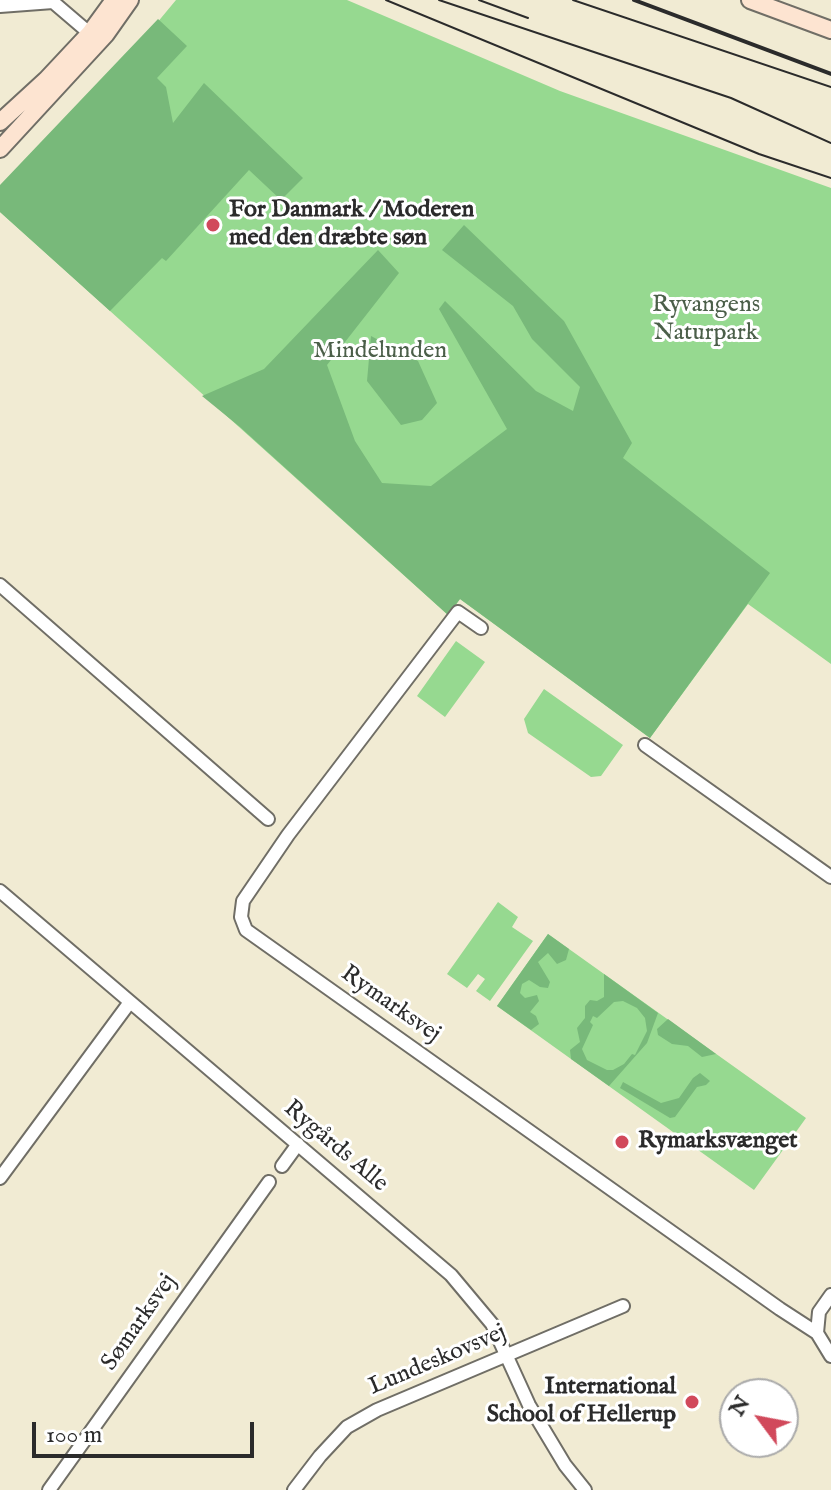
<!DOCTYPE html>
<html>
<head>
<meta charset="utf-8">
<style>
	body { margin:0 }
	#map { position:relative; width:831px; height:1490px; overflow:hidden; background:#f1ebd3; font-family:"IM FELL English",serif }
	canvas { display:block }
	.north { position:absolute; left:719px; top:1378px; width:80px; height:80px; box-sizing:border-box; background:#fff; border:2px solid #aaa; border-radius:50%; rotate:302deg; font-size:22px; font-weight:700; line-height:32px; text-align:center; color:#2b2b2b }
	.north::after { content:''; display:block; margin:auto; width:28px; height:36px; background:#d1495b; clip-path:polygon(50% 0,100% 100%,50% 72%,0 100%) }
	.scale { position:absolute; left:32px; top:1422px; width:222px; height:36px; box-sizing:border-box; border:4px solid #2b2b2b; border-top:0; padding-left:10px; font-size:24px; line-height:28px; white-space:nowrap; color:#2b2b2b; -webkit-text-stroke:6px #fff; paint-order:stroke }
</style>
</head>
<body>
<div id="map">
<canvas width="831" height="1490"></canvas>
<div class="north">N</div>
<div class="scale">100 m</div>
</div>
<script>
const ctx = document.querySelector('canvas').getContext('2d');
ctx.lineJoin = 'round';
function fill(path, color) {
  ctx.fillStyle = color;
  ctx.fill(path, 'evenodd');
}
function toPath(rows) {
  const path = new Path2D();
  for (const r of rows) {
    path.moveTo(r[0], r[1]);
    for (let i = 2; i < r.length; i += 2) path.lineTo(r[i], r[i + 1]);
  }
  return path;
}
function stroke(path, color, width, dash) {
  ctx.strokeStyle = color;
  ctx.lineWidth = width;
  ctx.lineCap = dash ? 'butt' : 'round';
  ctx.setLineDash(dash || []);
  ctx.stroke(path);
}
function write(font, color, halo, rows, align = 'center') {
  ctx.font = font + ' "IM FELL English",serif';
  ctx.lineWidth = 6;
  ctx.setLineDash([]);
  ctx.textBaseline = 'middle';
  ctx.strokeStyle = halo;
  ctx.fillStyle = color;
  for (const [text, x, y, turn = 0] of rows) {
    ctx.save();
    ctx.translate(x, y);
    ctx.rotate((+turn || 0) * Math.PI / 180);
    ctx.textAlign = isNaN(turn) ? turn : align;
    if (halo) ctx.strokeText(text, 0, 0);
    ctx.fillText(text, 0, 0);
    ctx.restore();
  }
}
const green = toPath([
	[176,0,347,0,560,91,831,188,831,664,748,604,650,738,460,599,448,615,0,212],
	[456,641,485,662,445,717,417,696],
	[544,689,623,745,601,776,591,777,528,733,524,719],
	[498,902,518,917,512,927,533,941,490,1001,476,991,485,979,478,974,467,988,447,974],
	[548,934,806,1118,754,1190,497,1006]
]);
const forest = toPath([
	[158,19,187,46,157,78,166,87,173,123,204,83,303,178,281,200,249,170,166,261,162,258,110,311,0,212,0,185],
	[464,225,564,321,632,443,623,458,770,573,650,738,460,599,448,615,240,427,202,396,264,369,378,250,399,273,327,365,355,441,382,483,431,486,507,429,439,309,445,301,536,391,573,411,580,387,532,339,513,306,442,250],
	[371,336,418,361,437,403,422,420,401,425,367,381],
	[548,934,569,949,566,960,557,964,548,953,538,962,550,982,548,988,540,987,529,980,522,984,520,993,525,998,537,995,539,1001,530,1012,536,1016,539,1024,531,1030,497,1006],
	[604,974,658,1013,647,1043,609,1086,571,1059,570,1050,580,1042,577,1028,585,1018,585,1006,590,1000,597,1001,604,997],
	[623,1001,637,1008,645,1018,647,1031,635,1055,632,1054,624,1064,613,1070,607,1070,587,1060,582,1049,593,1025,590,1022,593,1016,597,1018,614,1002],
	[668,1019,716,1054,702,1057,688,1046,672,1044,658,1035,657,1029],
	[700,1073,710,1081,706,1085,697,1087,675,1117,670,1118,620,1088,623,1082,661,1103,679,1098,693,1078]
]);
const street = toPath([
	[0,6,53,2,94,37],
	[0,585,268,819],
	[481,628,458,612,445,629,288,835,243,901,241,917,246,930,780,1309,817,1333,831,1356],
	[645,745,831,877],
	[0,891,451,1275,492,1324,529,1405,565,1465,585,1490],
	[282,1166,298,1144],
	[0,1178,130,1002],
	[817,1333,819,1312,831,1295],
	[49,1490,269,1182],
	[294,1490,320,1456,347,1427,377,1410,623,1306]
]);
const secondary = toPath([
	[750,0,831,30],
	[0,122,46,80,90,33,114,0],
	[0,149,106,34,130,0]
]);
const tram = toPath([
	[386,0,759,154,831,178],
	[439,0,731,98,831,143],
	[479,0,528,18],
	[573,0,831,87]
]);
const rail = toPath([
	[634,0,831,74]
]);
const markers = [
	[213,225,8,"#d1495b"],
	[622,1142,8,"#d1495b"],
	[692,1402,8,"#d1495b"]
];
const poiNames = [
	["For Danmark / Moderen",229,211],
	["med den dræbte søn",229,239],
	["Rymarksvænget",638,1142],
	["International",676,1388,"right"],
	["School of Hellerup",676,1416,"right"]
];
const parkNames = [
	["Ryvangens",706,306],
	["Naturpark",706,334],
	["Mindelunden",380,352]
];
const streetNames = [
	["Rymarksvej",390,1005,35],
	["Rygårds Alle",335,1147,40],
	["Sømarksvej",140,1323,-55],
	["Lundeskovsvej",438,1361,-23]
];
fill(green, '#96d990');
fill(forest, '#78b97a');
stroke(street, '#706e66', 16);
stroke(secondary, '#706e66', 20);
stroke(street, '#fff', 12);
stroke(secondary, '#fde4d1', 16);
stroke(tram, '#2b2b2b', 2);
stroke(rail, '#2b2b2b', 4);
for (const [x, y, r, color] of markers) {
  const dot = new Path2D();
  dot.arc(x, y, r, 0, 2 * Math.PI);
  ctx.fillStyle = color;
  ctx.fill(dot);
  stroke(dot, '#fff', 3);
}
write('bold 24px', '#2b2b2b', '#fff', poiNames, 'left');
write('24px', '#4b5f49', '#fff', parkNames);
write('24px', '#2b2b2b', '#fff', streetNames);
</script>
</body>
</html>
